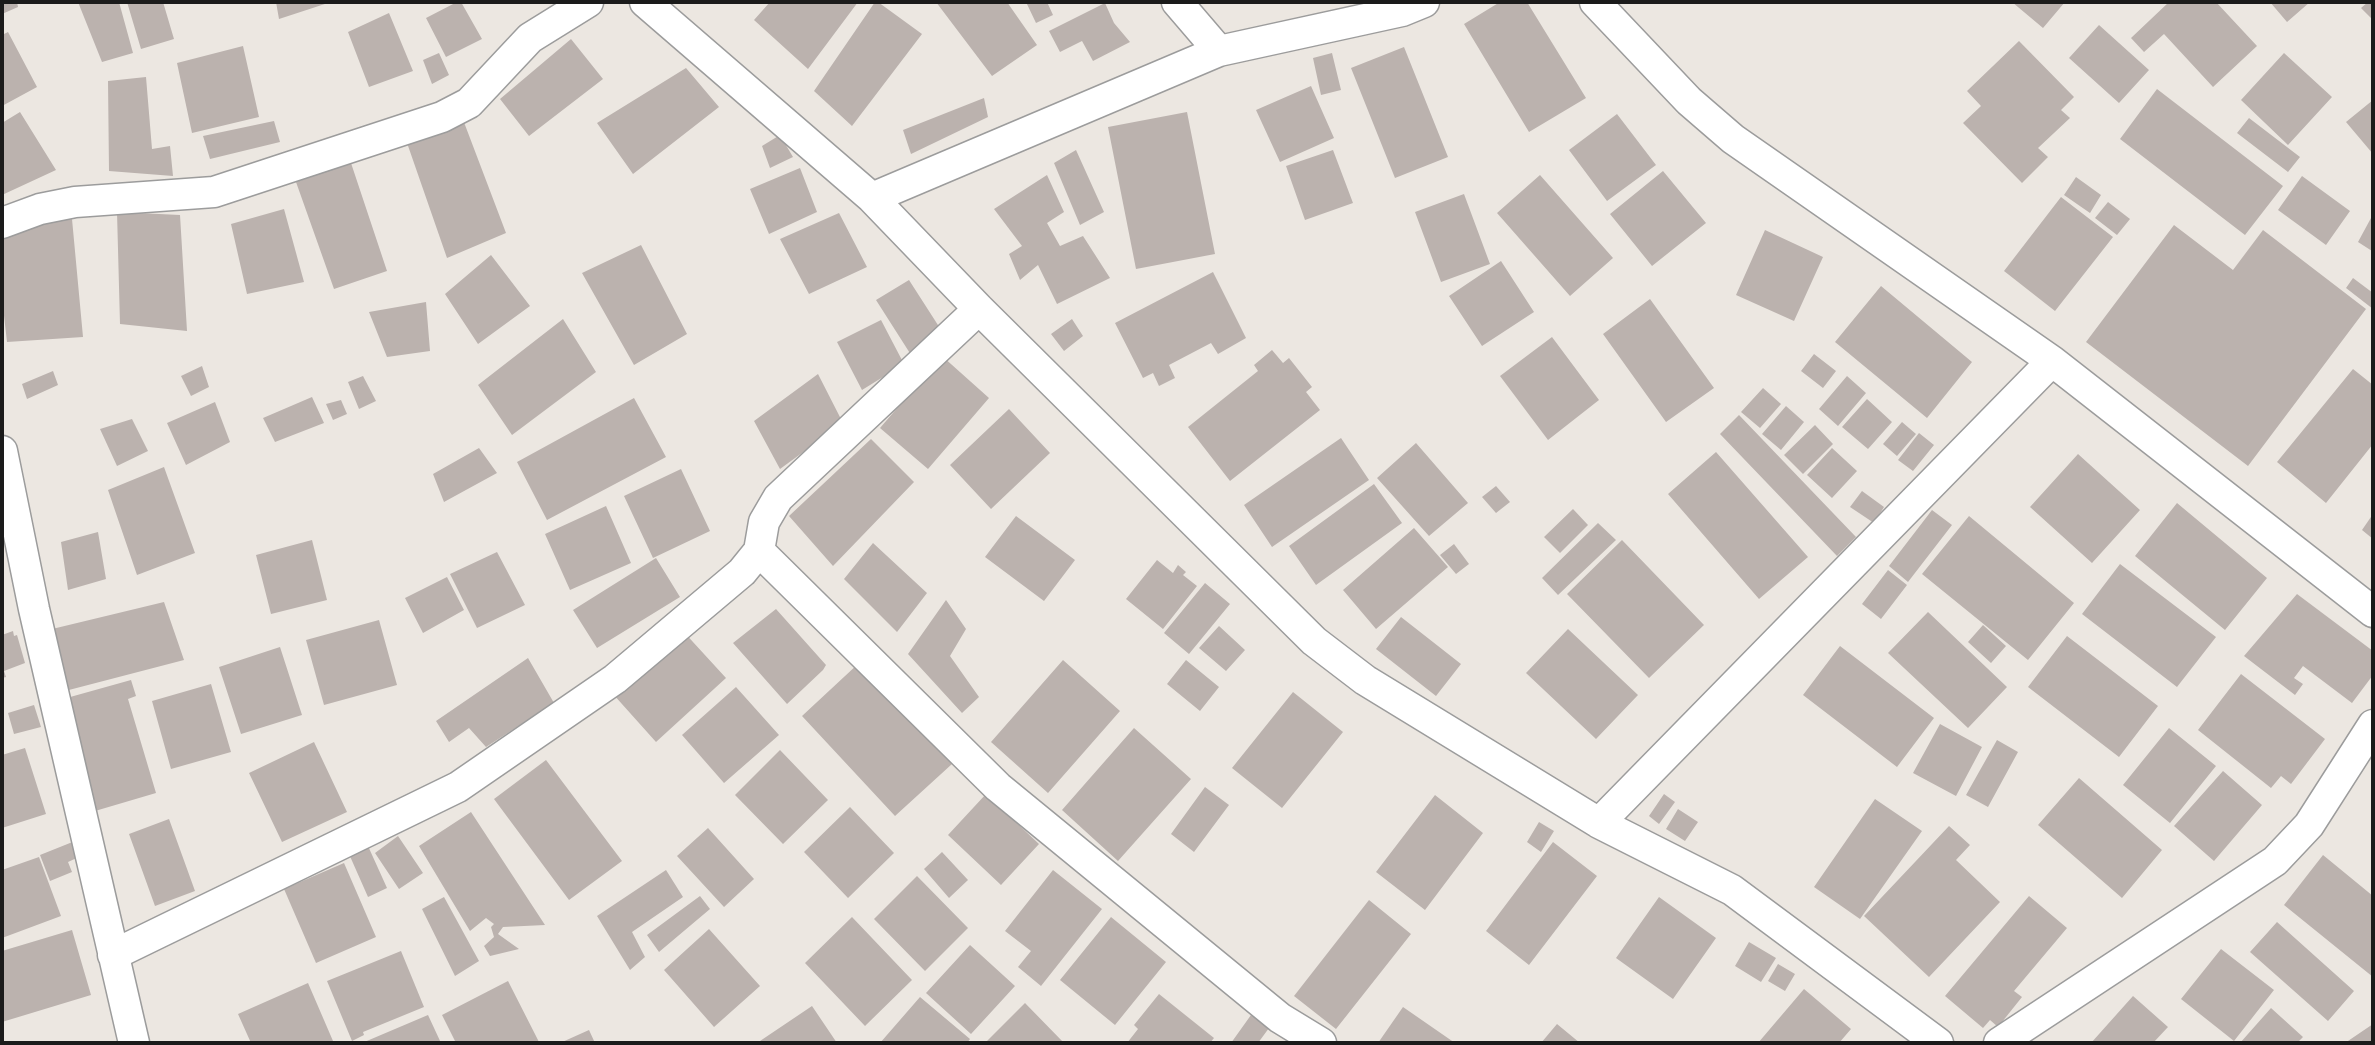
<!DOCTYPE html>
<html>
<head>
<meta charset="utf-8">
<style>
	body { margin:0 }
	#map { position:relative; width:2375px; height:1045px; overflow:hidden; background:#ece7e1; font-family:"Varela Round",sans-serif }
	canvas { display:block }
	.frame { position:absolute; inset:0; border:4px solid #1b1b1b; pointer-events:none }
</style>
</head>
<body>
<div id="map">
<canvas width="2375" height="1045"></canvas>
<div class="frame"></div>
</div>
<script>
const ctx = document.querySelector('canvas').getContext('2d');
ctx.lineJoin = 'round';
function fill(path, color) {
  ctx.fillStyle = color;
  ctx.fill(path, 'evenodd');
}
function toPath(rows) {
  const path = new Path2D();
  for (const r of rows) {
    path.moveTo(r[0], r[1]);
    for (let i = 2; i < r.length; i += 2) path.lineTo(r[i], r[i + 1]);
  }
  return path;
}
function stroke(path, color, width, dash) {
  ctx.strokeStyle = color;
  ctx.lineWidth = width;
  ctx.lineCap = dash ? 'butt' : 'round';
  ctx.setLineDash(dash || []);
  ctx.stroke(path);
}
const building = toPath([
	[2,2,17,2,18,7,2,14],
	[78,2,119,2,133,53,102,62],
	[127,2,163,2,174,39,141,49],
	[276,2,331,2,279,19],
	[457,2,461,2,482,39,446,57,426,18],
	[770,2,858,2,808,69,754,20],
	[875,2,878,2,922,34,852,126,814,91],
	[936,2,1007,2,1037,45,992,76],
	[1026,2,1047,2,1053,15,1036,23],
	[1500,2,1527,2,1586,98,1529,132,1464,24],
	[2012,2,2065,2,2043,28],
	[2169,2,2216,2,2257,46,2213,87,2164,34,2144,52,2131,38],
	[2270,2,2310,2,2287,22],
	[2368,2,2373,2,2373,20,2361,8],
	[1105,3,1114,23,1130,42,1093,61,1082,41,1060,52,1049,31],
	[389,13,413,71,369,87,348,32],
	[2099,25,2149,70,2119,103,2069,58],
	[8,32,37,87,2,106,2,35],
	[571,39,603,79,529,136,500,99],
	[2019,41,2074,97,2061,110,2070,118,2038,148,2048,157,2022,183,1963,123,1981,106,1967,91],
	[243,46,259,117,192,133,177,63],
	[1404,47,1448,157,1395,178,1351,68],
	[439,53,449,75,432,84,423,60],
	[1332,53,1341,90,1321,95,1313,58],
	[2284,53,2332,97,2288,145,2241,100],
	[686,68,719,107,633,174,597,123],
	[146,77,152,149,170,146,173,176,109,171,108,81],
	[1311,86,1334,138,1280,162,1256,110],
	[2157,89,2283,186,2245,235,2120,139],
	[984,98,988,117,911,154,903,130],
	[2373,100,2373,154,2346,122],
	[20,112,56,170,2,195,2,123],
	[1187,112,1215,254,1136,269,1108,127],
	[1617,114,1656,165,1607,201,1569,150],
	[462,117,506,233,447,258,406,140],
	[2249,118,2300,157,2288,172,2237,133],
	[274,121,280,142,210,159,203,136],
	[780,135,793,157,770,168,762,146],
	[1076,150,1104,212,1080,225,1054,163],
	[1333,150,1353,203,1305,220,1286,166],
	[351,163,387,271,334,289,296,182],
	[800,168,817,212,769,234,750,189],
	[1663,171,1706,223,1652,266,1610,214],
	[1047,175,1064,212,1047,223,1060,246,1083,236,1110,278,1057,304,1038,265,1020,280,1009,254,1022,246,994,209],
	[1540,175,1613,258,1570,296,1497,213],
	[2302,176,2350,211,2326,245,2278,210],
	[2076,177,2101,195,2090,213,2064,195],
	[1464,194,1490,264,1441,282,1415,212],
	[2061,197,2113,237,2055,311,2004,271],
	[2108,202,2130,219,2117,235,2095,218],
	[284,209,304,282,247,294,231,224],
	[117,212,180,215,187,331,120,324],
	[839,213,867,267,809,294,780,239],
	[2371,218,2373,220,2372,251,2358,242],
	[72,219,83,337,7,342,2,298,2,229],
	[2174,225,2233,270,2263,230,2366,309,2248,466,2086,342],
	[1765,230,1823,257,1794,321,1736,295],
	[641,245,687,334,634,365,582,273],
	[491,255,530,306,478,344,445,294],
	[1501,261,1534,312,1482,346,1449,296],
	[1213,272,1246,338,1218,354,1211,343,1169,365,1175,378,1159,386,1153,373,1143,378,1115,323],
	[2353,278,2373,293,2373,309,2346,288],
	[909,280,945,336,913,358,876,300],
	[1881,286,1972,362,1927,418,1835,342],
	[1650,299,1714,388,1666,422,1603,334],
	[426,302,430,351,387,357,369,312],
	[563,319,596,372,512,435,478,385],
	[1072,319,1083,336,1064,351,1051,334],
	[881,320,904,364,862,390,837,342],
	[1552,337,1599,400,1548,440,1500,376],
	[1272,350,1283,363,1289,358,1312,387,1306,392,1320,410,1230,481,1188,427,1258,371,1254,365],
	[1814,354,1836,371,1823,388,1801,371],
	[942,356,989,398,928,469,880,428],
	[202,366,209,387,191,396,181,376],
	[2353,369,2373,385,2373,444,2326,503,2277,462],
	[53,371,58,385,27,399,22,384],
	[818,374,843,423,780,469,754,421],
	[363,376,376,401,359,409,348,382],
	[1847,376,1866,393,1838,426,1819,409],
	[1763,388,1781,404,1760,428,1741,412],
	[312,397,324,423,275,442,263,418],
	[634,398,666,457,547,520,517,462],
	[1867,399,1892,422,1868,449,1842,427],
	[341,400,347,414,333,420,326,404],
	[215,402,230,442,186,465,167,423],
	[1786,406,1804,422,1781,450,1762,434],
	[1009,409,1050,453,991,509,950,465],
	[1739,415,1856,537,1837,556,1720,434],
	[132,419,148,451,117,466,100,429],
	[1902,422,1916,434,1897,456,1883,444],
	[1815,425,1833,444,1803,474,1784,455],
	[1919,433,1934,445,1913,471,1898,460],
	[1341,438,1369,480,1272,547,1244,505],
	[871,439,914,482,833,566,789,516],
	[1416,443,1468,503,1429,536,1377,478],
	[479,448,497,473,444,502,433,474],
	[1832,448,1857,471,1832,498,1807,475],
	[1716,452,1808,557,1759,599,1668,494],
	[2078,454,2140,510,2092,563,2030,507],
	[164,467,195,553,137,575,108,490],
	[681,469,710,531,653,558,624,496],
	[1374,484,1402,523,1316,585,1289,546],
	[1496,486,1510,502,1496,513,1482,497],
	[1862,491,1884,507,1874,523,1850,507],
	[2177,503,2267,578,2225,630,2135,556],
	[606,506,631,563,570,590,545,534],
	[1573,509,1588,525,1560,553,1544,537],
	[1932,510,1952,525,1908,582,1889,566],
	[2373,514,2373,539,2362,530],
	[1016,516,1075,560,1044,601,985,557],
	[1969,516,2074,603,2028,660,1922,574],
	[1598,523,1616,540,1558,595,1542,578],
	[1414,528,1448,567,1376,629,1343,590],
	[98,532,106,579,68,590,61,542],
	[312,540,327,600,271,614,256,555],
	[1622,540,1704,625,1649,678,1567,594],
	[873,543,927,593,897,632,844,579],
	[1454,544,1469,564,1456,574,1440,555],
	[497,552,525,605,477,628,450,574],
	[656,558,680,597,597,648,573,610],
	[1157,560,1173,573,1178,565,1186,572,1183,575,1197,586,1163,629,1126,599],
	[2120,564,2216,637,2177,687,2082,614],
	[1888,570,1907,585,1881,619,1862,604],
	[447,577,464,610,423,633,405,598],
	[1205,583,1230,604,1189,654,1164,633],
	[2297,594,2373,651,2373,675,2352,703,2303,666,2294,678,2303,684,2295,695,2244,656],
	[946,600,966,629,950,656,979,697,962,713,908,654],
	[164,602,184,660,65,691,48,630],
	[776,609,826,665,823,670,787,704,733,643],
	[1928,612,2007,687,1968,728,1888,653],
	[1401,617,1461,664,1436,696,1376,649],
	[379,620,397,685,324,705,306,640],
	[1983,625,2006,646,1991,663,1968,642],
	[1219,626,1245,650,1226,671,1199,648],
	[1568,629,1638,695,1596,739,1526,673],
	[682,630,726,678,656,742,613,694],
	[13,631,14,636,17,635,25,663,4,671,6,677,2,678,2,635],
	[2067,636,2158,706,2119,757,2028,687],
	[1840,646,1934,718,1897,767,1803,695],
	[280,647,302,715,241,734,219,667],
	[528,658,554,703,486,747,469,728,449,742,436,721],
	[1063,660,1120,711,1048,793,991,742],
	[1186,660,1219,687,1200,711,1167,684],
	[859,663,952,764,895,816,802,716],
	[2241,674,2325,739,2291,784,2281,776,2271,788,2198,730],
	[131,680,136,696,128,699,156,793,95,811,63,699],
	[211,684,231,752,171,769,152,701],
	[736,687,779,735,724,783,682,735],
	[1293,692,1343,732,1282,808,1232,768],
	[34,705,41,727,14,734,8,713],
	[1940,724,1982,747,1956,796,1913,773],
	[1134,728,1191,779,1118,861,1062,810],
	[2169,728,2216,766,2170,823,2123,785],
	[1997,740,2018,752,1988,807,1966,795],
	[314,742,347,812,282,842,249,773],
	[25,748,46,814,2,828,2,755],
	[780,750,828,800,783,844,735,795],
	[546,760,622,861,569,900,494,799],
	[2223,771,2262,805,2214,861,2174,826],
	[2079,778,2162,850,2122,898,2038,825],
	[1205,787,1229,805,1194,852,1171,834],
	[986,794,1039,844,1001,885,948,835],
	[1664,794,1675,802,1659,824,1649,816],
	[1435,795,1483,833,1425,910,1376,872],
	[1875,799,1922,831,1860,919,1814,887],
	[850,807,894,853,848,898,804,852],
	[1678,809,1698,822,1685,841,1666,829],
	[471,812,545,925,503,927,498,934,519,949,490,956,484,946,494,937,491,927,494,924,486,918,470,931,419,846],
	[169,819,195,891,155,906,129,834],
	[1539,822,1554,831,1541,852,1527,842],
	[1949,826,1970,845,1956,860,2000,902,1929,977,1864,916],
	[708,828,754,879,724,907,677,856],
	[398,836,423,873,399,889,375,853],
	[75,841,81,856,68,862,72,872,50,881,40,855],
	[1553,842,1597,876,1529,965,1486,931],
	[368,846,387,888,368,897,349,854],
	[942,852,968,880,949,898,924,869],
	[2323,855,2373,896,2373,977,2284,905],
	[39,857,61,916,2,938,2,870],
	[344,863,376,937,316,963,284,889],
	[666,870,683,897,632,932,645,957,630,970,597,916],
	[1053,870,1102,909,1041,986,1018,967,1031,951,1005,931],
	[917,876,968,928,925,971,874,919],
	[700,896,710,909,659,952,647,935],
	[2029,896,2067,928,2014,991,2022,997,1998,1027,1990,1020,1983,1028,1945,996],
	[444,897,479,961,455,976,422,909],
	[1659,897,1716,938,1673,999,1616,958],
	[1369,900,1411,934,1336,1029,1294,996],
	[852,917,912,980,865,1026,805,963],
	[1111,917,1166,962,1115,1025,1060,980],
	[2277,922,2354,991,2328,1021,2250,952],
	[709,929,760,986,714,1027,664,970],
	[72,930,91,995,2,1022,2,951],
	[1749,942,1776,958,1761,982,1735,966],
	[970,945,1015,986,971,1034,926,993],
	[2221,949,2274,990,2234,1041,2181,999],
	[401,951,424,1007,363,1032,364,1035,352,1041,327,981],
	[1778,964,1795,974,1785,991,1768,981],
	[508,981,539,1042,456,1043,442,1015],
	[308,983,333,1041,327,1043,251,1043,238,1014],
	[1804,989,1851,1029,1839,1043,1758,1043],
	[1159,994,1214,1038,1210,1043,1127,1043,1138,1029,1134,1025],
	[2133,996,2168,1027,2153,1043,2091,1043],
	[920,997,970,1039,967,1043,880,1043],
	[1025,1003,1064,1043,985,1043],
	[812,1006,837,1043,761,1043,760,1041],
	[1403,1007,1455,1043,1378,1043],
	[2271,1008,2303,1037,2297,1043,2240,1043],
	[428,1015,441,1043,362,1043],
	[1251,1015,1269,1028,1258,1043,1231,1043],
	[1557,1024,1580,1043,1541,1043],
	[2373,1024,2373,1043,2345,1043],
	[589,1030,595,1043,560,1043]
]);
const street = toPath([
	[645,2,872,198,979,309,1314,641,1365,680,1599,823,1732,890,1938,1043],
	[1177,2,1219,51],
	[1595,2,1689,101,1733,139,2052,361,2373,612],
	[872,198,1219,51,1402,11,1424,2],
	[2,223,40,209,75,202,214,192,442,117,469,103,530,38,588,2],
	[2,451,34,609,134,1043],
	[759,551,998,787,1280,1018,1321,1043],
	[1599,823,2052,361],
	[113,955,458,787,615,679,742,572,759,551,764,522,778,498,979,309],
	[1999,1043,2275,861,2309,825,2373,725]
]);
fill(building, '#bbb2ae');
stroke(street, '#9c9c9c', 33);
stroke(street, '#fff', 30);
</script>
</body>
</html>
